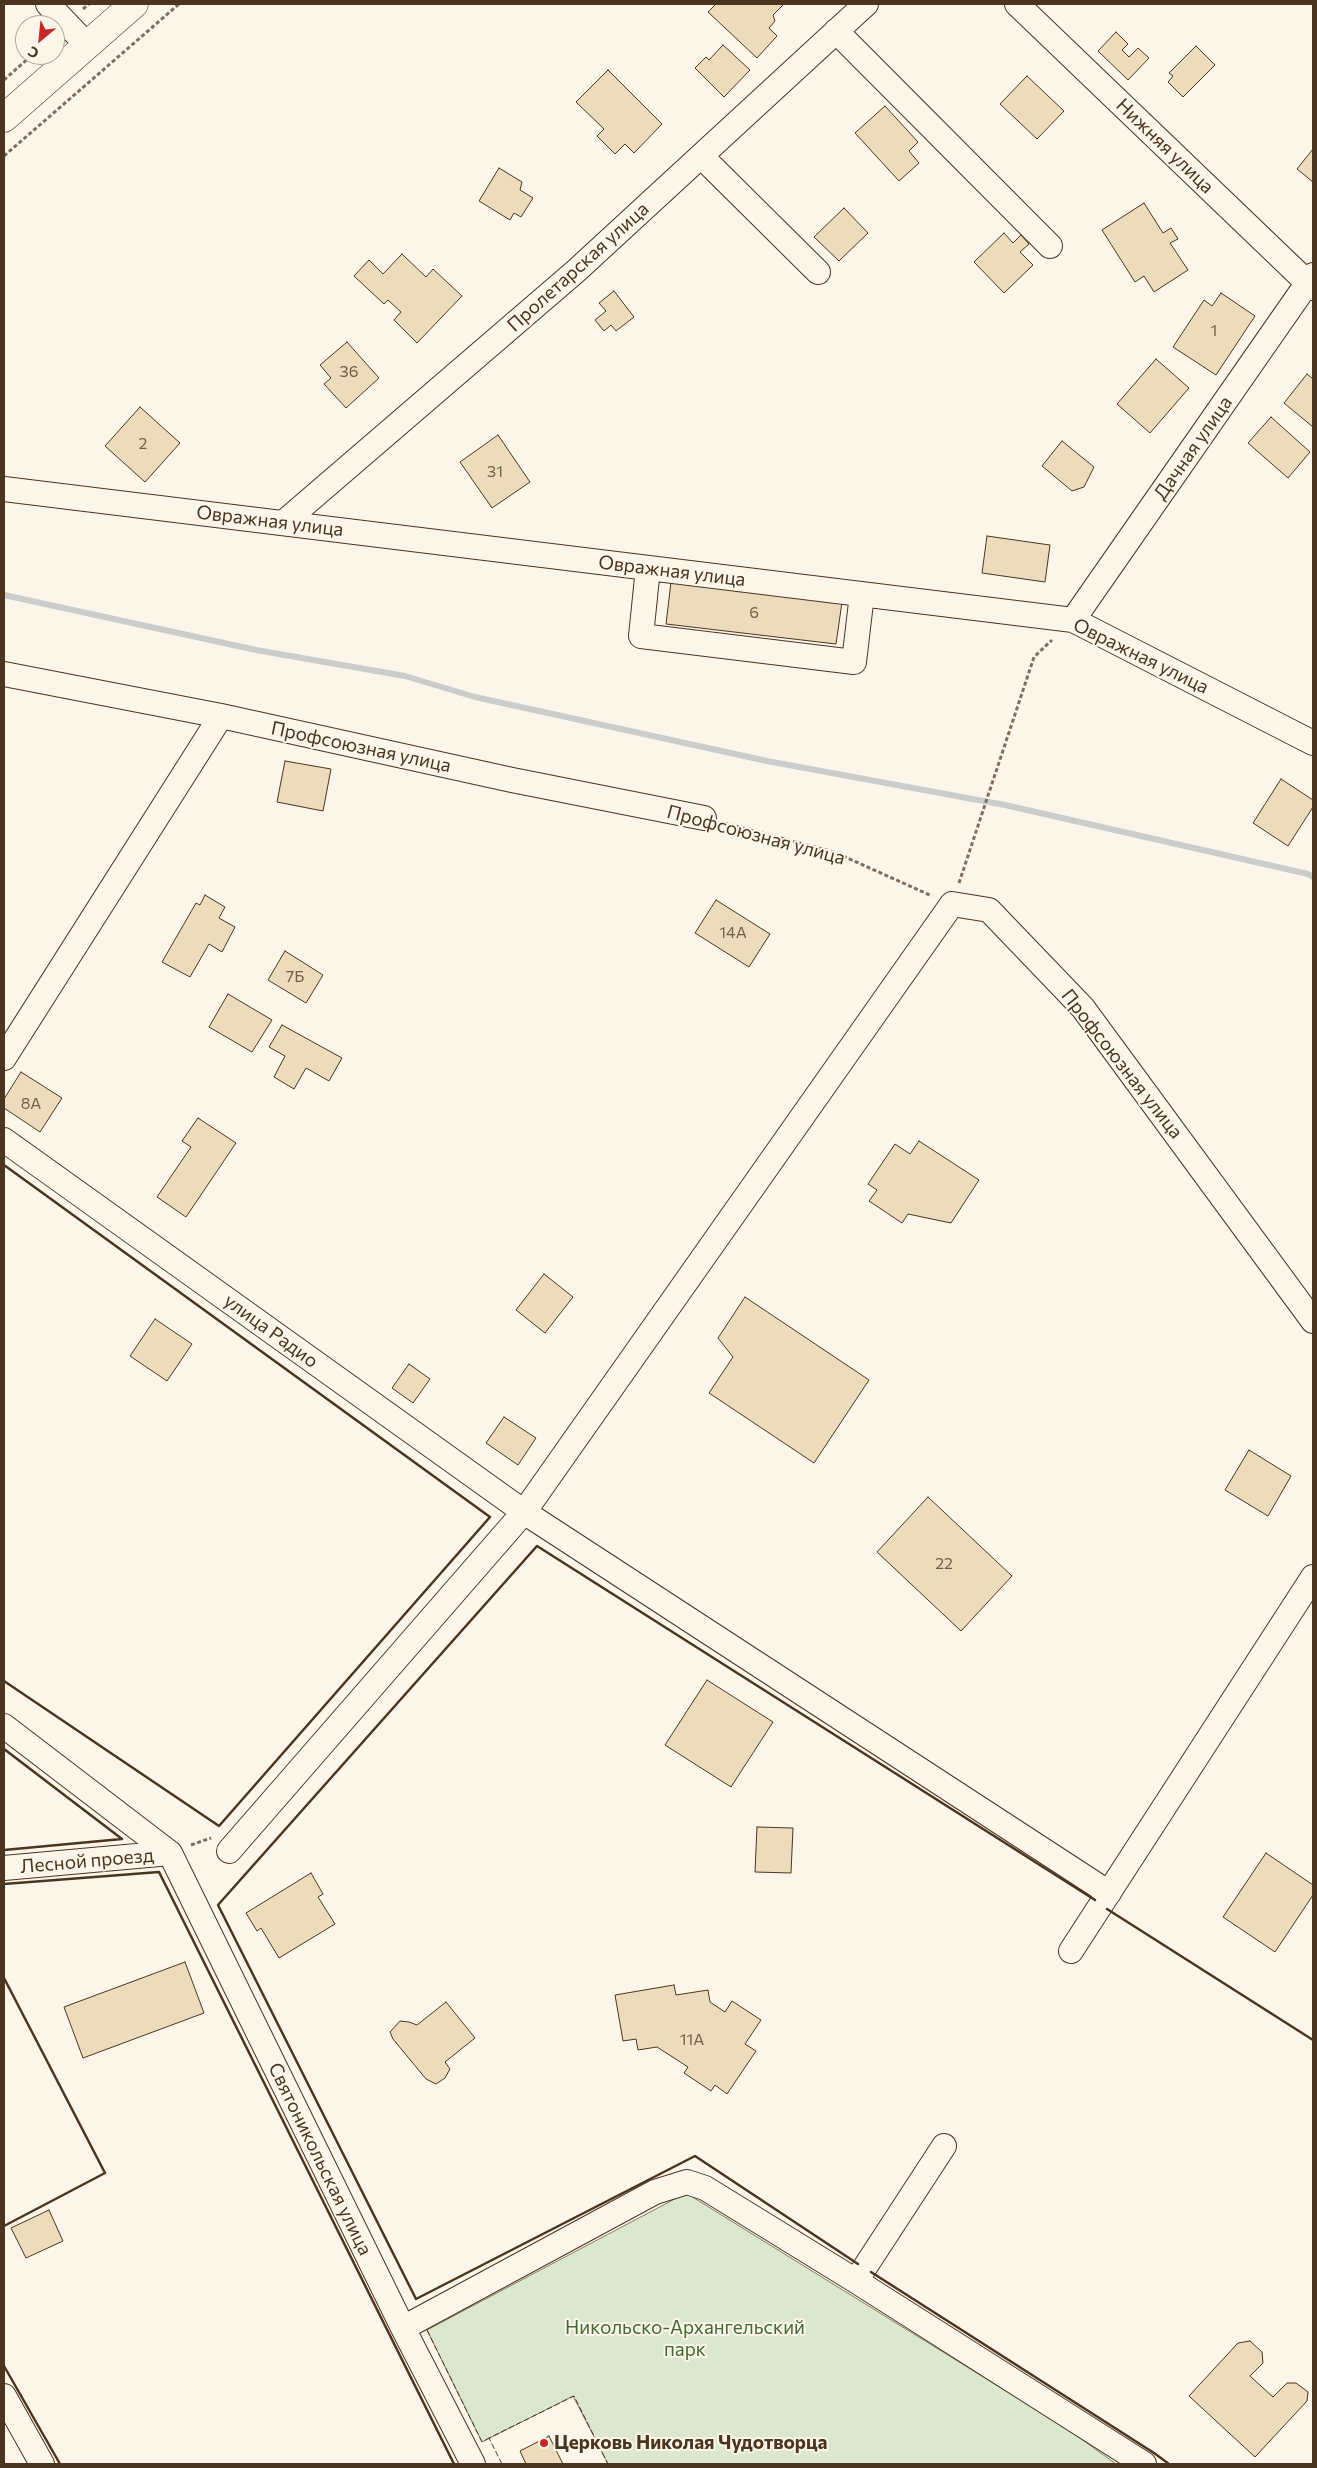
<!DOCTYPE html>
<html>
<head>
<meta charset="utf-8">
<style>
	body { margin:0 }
	#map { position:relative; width:1317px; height:2468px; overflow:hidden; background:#fbf6e9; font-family:Commissioner,sans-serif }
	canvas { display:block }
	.frame { position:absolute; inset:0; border:5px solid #4a3520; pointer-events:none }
	.north { position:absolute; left:15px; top:15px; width:50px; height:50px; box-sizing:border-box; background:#fbf6e9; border:1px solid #b4a999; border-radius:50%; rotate:208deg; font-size:14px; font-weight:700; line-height:20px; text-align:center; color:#4a3520 }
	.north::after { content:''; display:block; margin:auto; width:18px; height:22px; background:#c62828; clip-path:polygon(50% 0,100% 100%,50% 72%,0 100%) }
</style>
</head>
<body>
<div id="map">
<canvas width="1317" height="2468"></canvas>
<div class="frame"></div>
<div class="north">С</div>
</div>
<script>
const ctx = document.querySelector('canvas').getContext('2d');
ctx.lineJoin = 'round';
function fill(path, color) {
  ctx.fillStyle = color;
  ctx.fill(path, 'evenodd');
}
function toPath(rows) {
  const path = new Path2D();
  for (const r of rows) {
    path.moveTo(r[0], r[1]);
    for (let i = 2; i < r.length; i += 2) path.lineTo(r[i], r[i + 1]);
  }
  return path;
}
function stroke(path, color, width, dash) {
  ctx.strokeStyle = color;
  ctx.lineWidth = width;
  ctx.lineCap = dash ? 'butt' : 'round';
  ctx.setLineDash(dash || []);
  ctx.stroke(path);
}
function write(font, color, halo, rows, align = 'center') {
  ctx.font = font + ' Commissioner,sans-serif';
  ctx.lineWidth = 4;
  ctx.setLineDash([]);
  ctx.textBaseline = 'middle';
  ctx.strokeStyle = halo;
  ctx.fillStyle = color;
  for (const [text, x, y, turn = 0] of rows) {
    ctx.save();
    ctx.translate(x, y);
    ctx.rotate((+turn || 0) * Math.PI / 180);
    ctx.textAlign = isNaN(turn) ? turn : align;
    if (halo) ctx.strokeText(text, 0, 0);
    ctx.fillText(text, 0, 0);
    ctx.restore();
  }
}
const green = toPath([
	[686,2193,1069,2430,1116,2464,608,2464,573,2396,482,2442,427,2330,686,2193]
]);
const stream = toPath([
	[4,595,256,650,405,676,475,697,767,761,1005,805,1308,874,1313,877]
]);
const building = toPath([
	[716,4,784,4,773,15,775,21,769,28,777,36,757,58,708,12,716,4],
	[1116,32,1128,44,1122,50,1129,57,1138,48,1149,58,1128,80,1098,51,1116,32],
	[723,45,750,70,724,97,695,68,706,57,709,60,723,45],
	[1196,46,1215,65,1183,97,1168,82,1173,76,1169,73,1196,46],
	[608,70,662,124,634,153,625,144,615,154,597,136,604,129,576,102,608,70],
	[1027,76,1064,111,1037,139,1000,104,1027,76],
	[885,106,918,142,909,151,919,163,899,181,855,133,885,106],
	[1313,149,1313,182,1297,169,1313,149],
	[499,168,522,182,520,190,533,198,521,217,514,213,510,220,479,201,499,168],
	[1144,203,1163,233,1171,228,1178,239,1170,243,1188,270,1154,292,1144,276,1135,282,1102,230,1144,203],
	[844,208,868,233,839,261,814,237,844,208],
	[1004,233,1013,243,1021,235,1029,244,1020,252,1033,265,1004,293,974,262,1004,233],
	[402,254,426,277,433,269,462,296,417,343,394,320,401,312,388,300,384,304,354,276,369,260,383,274,402,254],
	[614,291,634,317,616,331,611,325,604,331,595,320,606,311,599,303,614,291],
	[1221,293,1255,316,1216,375,1173,347,1204,300,1212,306,1221,293],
	[347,342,379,378,346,408,324,384,331,378,320,365,347,342],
	[1156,359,1189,388,1150,433,1117,404,1156,359],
	[1307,374,1313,379,1313,427,1284,403,1307,374],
	[140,407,180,443,145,482,105,446,140,407],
	[1271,417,1310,452,1288,478,1248,443,1271,417],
	[498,435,530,482,492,508,460,462,498,435],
	[1062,441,1094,467,1084,487,1072,491,1042,466,1062,441],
	[987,536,1050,545,1045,582,982,573,987,536],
	[671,582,842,602,836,644,666,624,671,582],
	[285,761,331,769,323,811,277,802,285,761],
	[1281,779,1313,800,1313,807,1288,846,1253,823,1281,779],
	[205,895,225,907,219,918,235,927,222,952,209,944,190,977,162,962,196,903,200,905,205,895],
	[716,900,770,934,749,967,695,933,716,900],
	[285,951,323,975,306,1003,268,980,285,951],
	[228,994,272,1020,252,1052,209,1027,228,994],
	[282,1025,342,1058,329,1081,306,1068,294,1089,274,1077,285,1056,269,1047,282,1025],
	[21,1072,62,1098,40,1132,4,1108,4,1099,21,1072],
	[198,1118,236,1143,186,1217,157,1197,191,1147,182,1141,198,1118],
	[919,1141,979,1180,951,1223,908,1214,902,1223,869,1201,877,1190,868,1184,895,1144,910,1154,919,1141],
	[544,1274,573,1297,545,1333,516,1310,544,1274],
	[745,1297,869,1380,814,1463,709,1393,733,1357,718,1338,745,1297],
	[155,1319,192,1344,167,1381,130,1356,155,1319],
	[409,1364,430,1379,413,1403,392,1388,409,1364],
	[504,1417,536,1438,518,1465,486,1443,504,1417],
	[1249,1450,1291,1476,1268,1516,1225,1490,1249,1450],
	[928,1497,1012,1576,961,1631,877,1552,928,1497],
	[707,1680,773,1722,731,1787,665,1745,707,1680],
	[757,1827,793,1828,791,1873,755,1872,757,1827],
	[1266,1853,1313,1885,1313,1895,1275,1952,1223,1917,1266,1853],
	[311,1873,323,1894,318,1897,335,1924,279,1958,261,1928,257,1931,246,1913,311,1873],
	[185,1962,204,2013,83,2058,64,2007,185,1962],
	[674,1985,676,1995,708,1990,710,2002,725,2012,732,2001,761,2020,745,2044,756,2051,727,2094,715,2085,711,2091,684,2073,688,2067,657,2047,638,2050,636,2039,623,2041,615,1995,674,1985],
	[446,2002,475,2038,445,2062,450,2069,445,2078,436,2084,426,2079,393,2039,390,2032,400,2021,409,2022,417,2025,446,2002],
	[49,2210,63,2241,26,2258,11,2228,49,2210],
	[1250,2341,1262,2352,1263,2363,1250,2376,1273,2397,1287,2383,1296,2383,1308,2392,1307,2401,1255,2457,1189,2396,1238,2343,1250,2341],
	[549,2436,563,2464,526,2464,520,2451,549,2436]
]);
const path = toPath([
	[83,9,89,4],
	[4,80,32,55],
	[4,156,179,4],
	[724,823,834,852,932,896],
	[959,883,1034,657,1052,640],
	[191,1845,211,1838]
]);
const minor = toPath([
	[48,4,87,45],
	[1017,4,1313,288],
	[836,31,1050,246],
	[701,156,818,272],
	[4,489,1073,620,1313,743],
	[283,523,576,271,866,4],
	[648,568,641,636,854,662,862,594],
	[1073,620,1313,275],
	[4,674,221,716,512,780,704,818],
	[4,1058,221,716],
	[4,1140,524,1512,1109,1893],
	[4,1726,170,1853,403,2328,473,2464],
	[229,1851,524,1512,952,904,989,910,1083,1008,1313,1321],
	[4,1868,170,1853],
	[1071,1951,1313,1577],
	[856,2281,944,2146],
	[403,2328,655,2192,687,2182,705,2188,856,2281,1144,2464],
	[4,2396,42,2464]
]);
const major = toPath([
	[4,118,134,4]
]);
const fence = toPath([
	[427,2330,482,2442,489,2438],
	[502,2464,489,2438,574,2396,608,2464]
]);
const wall = toPath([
	[4,1165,490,1517,219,1826,4,1681],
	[4,1749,122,1839,4,1850],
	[4,1884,159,1872,454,2464],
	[1107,1909,1313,2040],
	[4,1978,105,2173,4,2226],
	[858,2264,695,2156,416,2299,218,1905,537,1546,1095,1900],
	[871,2272,1154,2453,1169,2464],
	[4,2366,60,2464]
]);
const markers = [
	[544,2443,5,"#c62828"]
];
const numberNames = [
	["1",1214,331],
	["36",349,372],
	["2",143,444],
	["31",495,472],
	["6",754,613],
	["14А",733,933],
	["7Б",295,977],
	["8А",31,1104],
	["22",944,1564],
	["11А",692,2040]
];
const streetNames = [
	["Нижняя улица",1165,146,44],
	["Пролетарская улица",578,267,-42],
	["Дачная улица",1193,448,-55],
	["Овражная улица",270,521,7],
	["Овражная улица",672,571,7],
	["Овражная улица",1141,656,26],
	["Профсоюзная улица",361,747,12],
	["Профсоюзная улица",756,835,15],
	["Профсоюзная улица",1122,1064,52],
	["улица Радио",271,1331,36],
	["Лесной проезд",87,1861,-5],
	["Святоникольская улица",320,2159,64]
];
const parkNames = [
	["Никольско-Архангельский",685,2328],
	["парк",685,2350]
];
const poiNames = [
	["Церковь Николая Чудотворца",554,2443]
];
fill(green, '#dce7d0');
stroke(green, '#887966', 1);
stroke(stream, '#c9cecd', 6);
fill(building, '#ecdcbc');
stroke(building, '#4a3520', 1);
stroke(minor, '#4a3520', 26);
stroke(major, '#4a3520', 29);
stroke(path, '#7f6f5c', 3, [4, 2.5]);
stroke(minor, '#fbf6e9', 24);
stroke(major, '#fbf6e9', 28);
stroke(fence, '#4a3520', 1, [6, 2.5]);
stroke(wall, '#4a3520', 2.5);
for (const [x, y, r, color] of markers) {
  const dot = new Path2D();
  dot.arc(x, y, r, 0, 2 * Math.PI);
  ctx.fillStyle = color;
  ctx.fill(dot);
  stroke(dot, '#fbf6e9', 2);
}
write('16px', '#725f47', null, numberNames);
write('19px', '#4a3520', '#fbf6e9', streetNames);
write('19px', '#436837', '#fbf6e9', parkNames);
write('bold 19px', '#4a3520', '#fbf6e9', poiNames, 'left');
</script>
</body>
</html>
